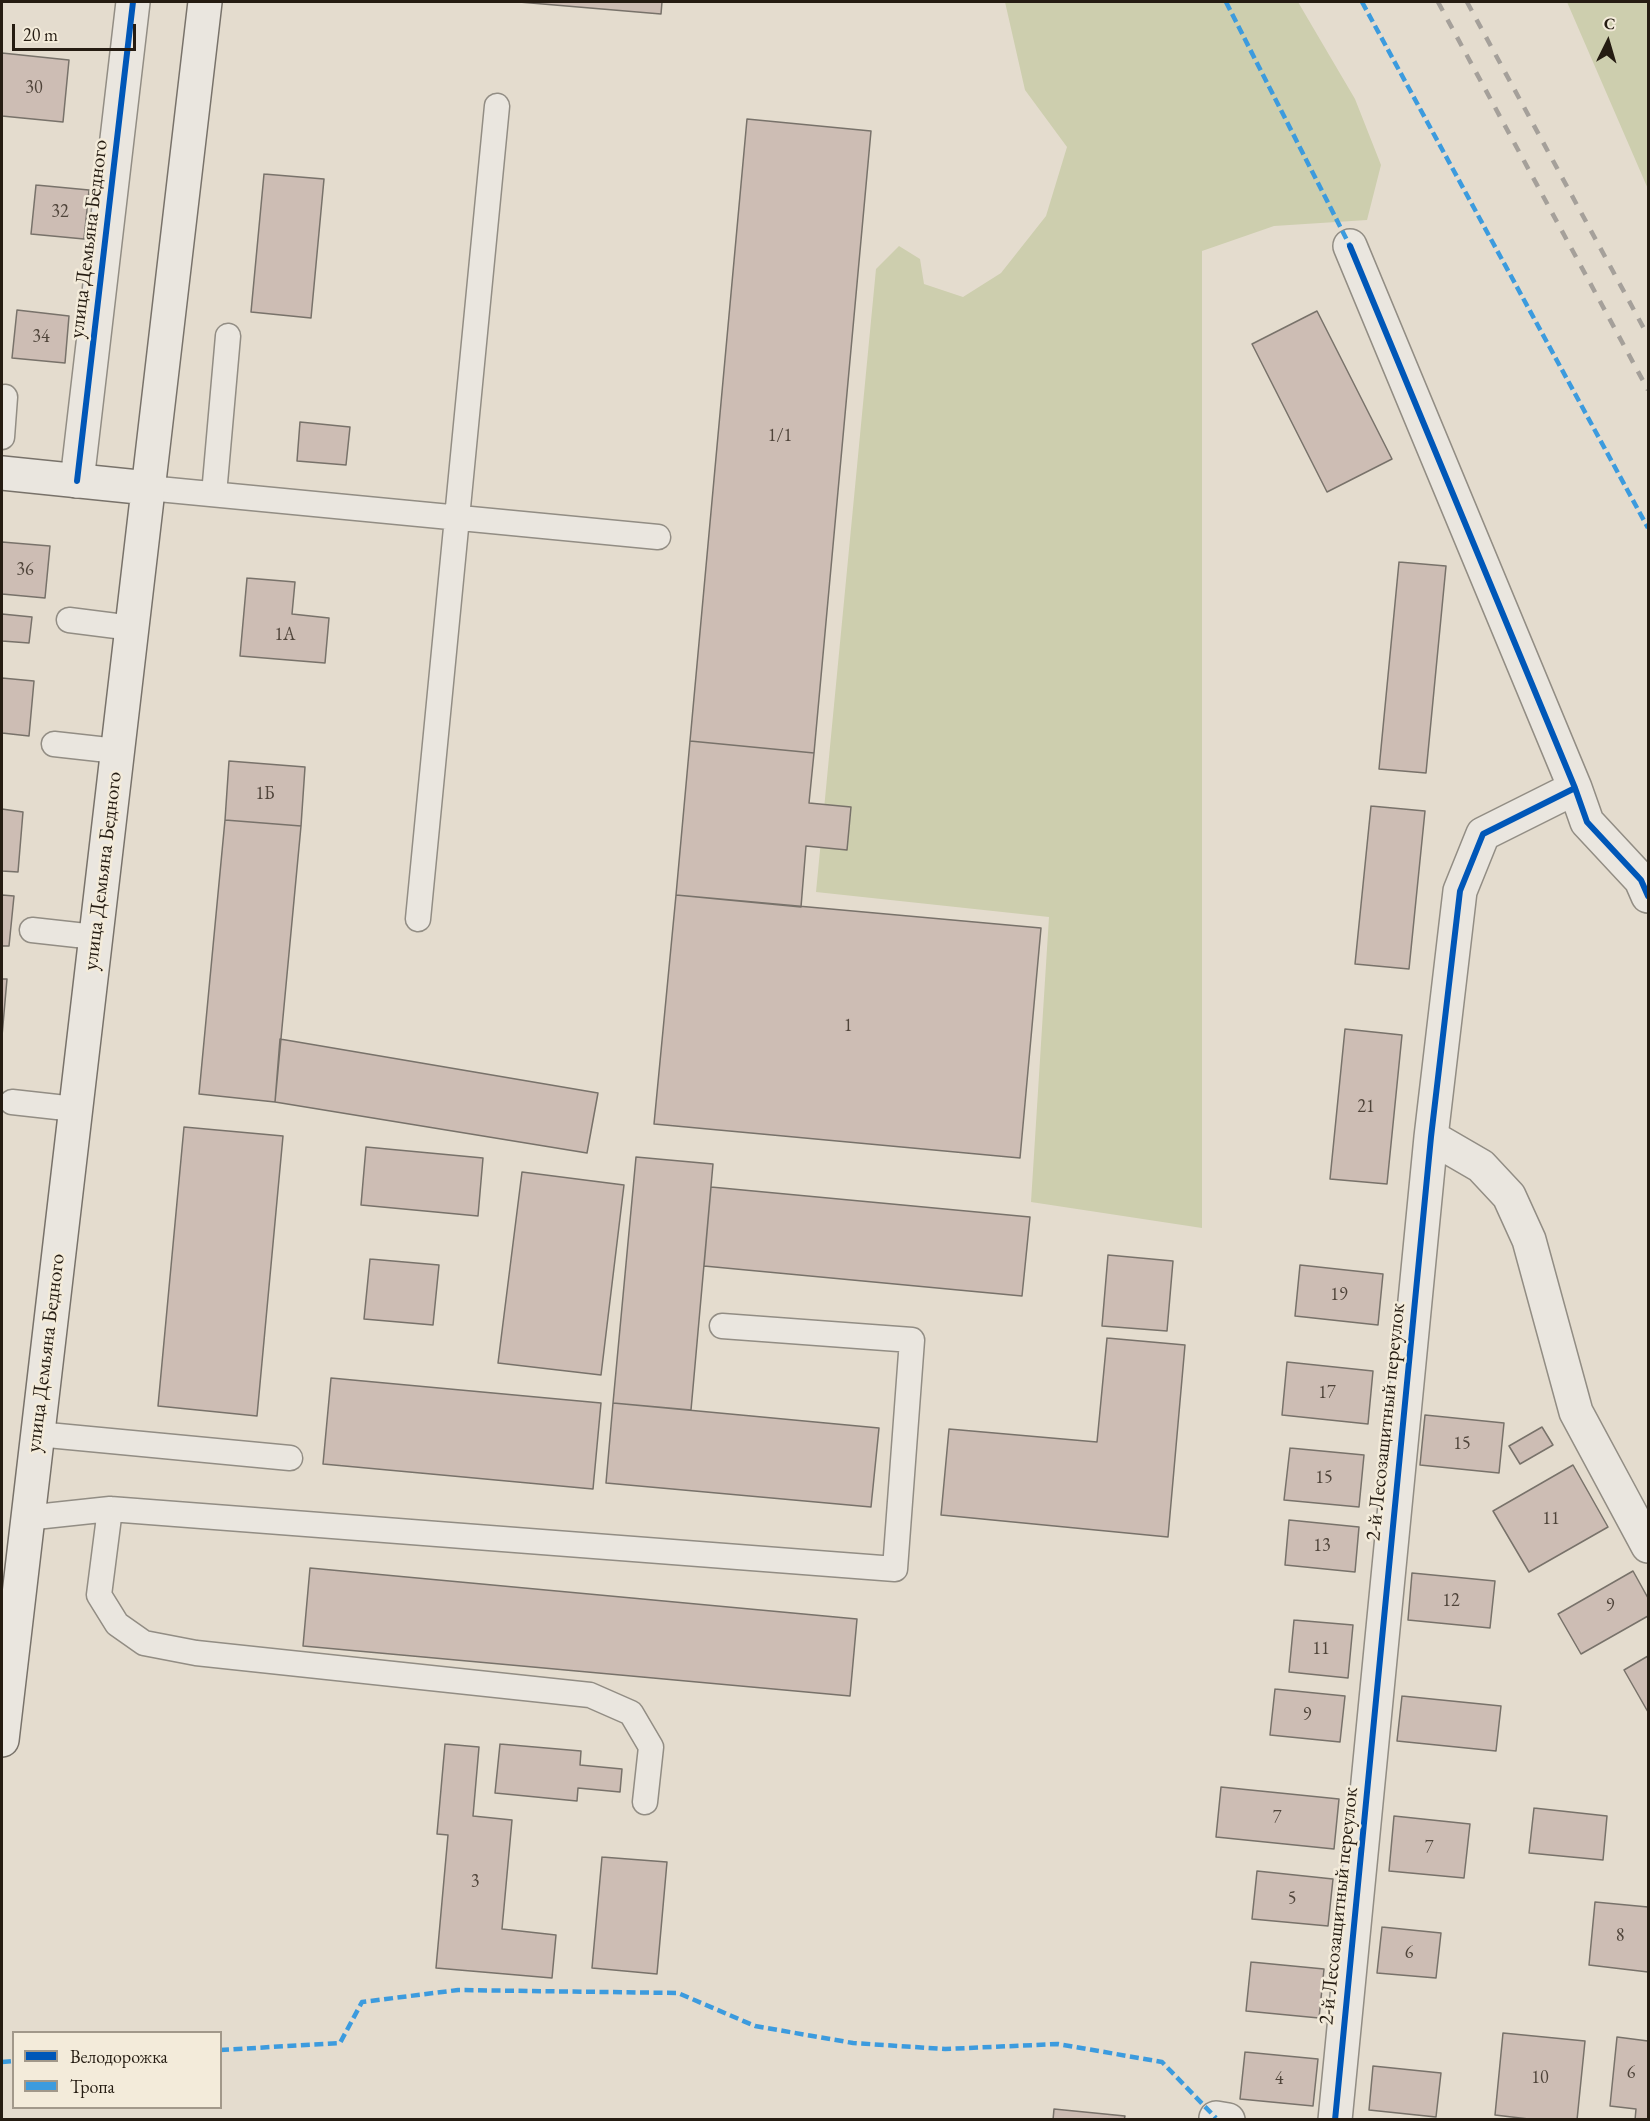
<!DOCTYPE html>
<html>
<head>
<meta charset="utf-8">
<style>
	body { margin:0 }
	#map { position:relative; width:1650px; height:2121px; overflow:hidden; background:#e4dcce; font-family:"EB Garamond",serif }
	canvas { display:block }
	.frame { position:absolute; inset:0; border:3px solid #251c12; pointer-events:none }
	.legend { position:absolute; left:12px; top:2031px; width:210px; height:78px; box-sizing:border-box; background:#f3ebda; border:2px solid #a1988a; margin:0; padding:8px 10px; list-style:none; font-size:18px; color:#251c12 }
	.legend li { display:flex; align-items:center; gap:12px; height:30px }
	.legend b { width:30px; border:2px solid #a1988a }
	.north { position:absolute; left:1578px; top:12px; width:60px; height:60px; -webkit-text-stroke:4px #f3ebda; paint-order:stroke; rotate:5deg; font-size:16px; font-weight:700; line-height:24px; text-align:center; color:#251c12 }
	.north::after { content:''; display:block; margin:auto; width:21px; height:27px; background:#251c12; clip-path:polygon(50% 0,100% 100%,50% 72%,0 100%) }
	.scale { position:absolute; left:12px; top:24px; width:124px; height:27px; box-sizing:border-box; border:3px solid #251c12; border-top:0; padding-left:8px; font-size:18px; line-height:21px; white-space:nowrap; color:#251c12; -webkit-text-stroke:4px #f3ebda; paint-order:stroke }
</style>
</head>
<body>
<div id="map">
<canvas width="1650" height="2121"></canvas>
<div class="frame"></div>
<ul class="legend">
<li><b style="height:8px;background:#0057b8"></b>Велодорожка</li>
<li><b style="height:8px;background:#3c9bde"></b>Тропа</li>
</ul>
<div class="north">С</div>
<div class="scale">20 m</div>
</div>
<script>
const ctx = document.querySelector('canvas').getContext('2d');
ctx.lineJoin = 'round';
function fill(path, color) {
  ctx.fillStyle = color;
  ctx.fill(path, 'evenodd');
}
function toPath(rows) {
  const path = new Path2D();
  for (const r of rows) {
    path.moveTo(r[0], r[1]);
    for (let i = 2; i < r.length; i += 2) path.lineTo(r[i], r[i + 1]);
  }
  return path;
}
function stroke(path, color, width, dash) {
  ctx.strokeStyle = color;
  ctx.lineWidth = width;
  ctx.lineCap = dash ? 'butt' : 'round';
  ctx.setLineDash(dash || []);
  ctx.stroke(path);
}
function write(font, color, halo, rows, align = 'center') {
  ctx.font = font + ' "EB Garamond",serif';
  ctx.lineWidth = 5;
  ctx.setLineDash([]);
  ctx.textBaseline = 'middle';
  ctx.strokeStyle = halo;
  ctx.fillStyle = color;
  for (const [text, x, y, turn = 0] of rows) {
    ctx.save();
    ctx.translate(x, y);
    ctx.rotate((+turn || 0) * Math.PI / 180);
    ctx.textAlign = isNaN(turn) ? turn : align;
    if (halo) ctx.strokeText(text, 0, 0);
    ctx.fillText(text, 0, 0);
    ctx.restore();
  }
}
const green = toPath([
	[1005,2,1298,2,1355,99,1381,165,1367,220,1274,226,1202,251,1202,1228,1031,1202,1049,917,816,892,876,269,899,246,920,259,924,284,963,297,1001,273,1046,216,1067,147,1025,90],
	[1567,2,1648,2,1648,189]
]);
const building = toPath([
	[519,2,662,2,661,14,519,2],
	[2,53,69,60,63,122,2,116,2,53],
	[747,119,871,131,814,753,690,741,747,119],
	[264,174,324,179,311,318,251,312,264,174],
	[36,185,89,190,84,239,31,234,36,185],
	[17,310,69,316,65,363,12,358,17,310],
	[1317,311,1392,459,1327,492,1252,344,1317,311],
	[300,422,350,427,346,465,297,461,300,422],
	[2,542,50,546,45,598,2,594,2,542],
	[1399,562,1446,566,1426,773,1379,769,1399,562],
	[247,578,295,582,292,614,329,618,325,663,240,656,247,578],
	[2,614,32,617,29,643,2,641,2,614],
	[2,678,34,681,29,736,2,733,2,678],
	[690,741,814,753,809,803,851,807,847,850,806,846,801,907,676,895,690,741],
	[229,761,305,767,301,826,225,820,229,761],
	[1371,806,1425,811,1409,969,1355,964,1371,806],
	[2,809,23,812,18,872,2,871,2,809],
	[225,820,301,826,275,1102,199,1094,225,820],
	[2,895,14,896,9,946,2,946,2,895],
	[676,895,1041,928,1020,1158,654,1124,676,895],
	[2,979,7,979,2,1036,2,979],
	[1345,1029,1402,1035,1387,1184,1330,1179,1345,1029],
	[280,1039,598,1093,587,1153,275,1102,280,1039],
	[184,1127,283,1136,257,1416,158,1406,184,1127],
	[366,1147,483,1158,478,1216,361,1205,366,1147],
	[636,1157,713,1164,691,1410,613,1403,636,1157],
	[522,1172,624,1185,601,1375,498,1363,522,1172],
	[711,1187,1030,1217,1022,1296,704,1266,711,1187],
	[1108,1255,1173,1261,1167,1331,1102,1326,1108,1255],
	[370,1259,439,1265,433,1325,364,1319,370,1259],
	[1300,1265,1383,1274,1378,1325,1295,1316,1300,1265],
	[1107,1338,1185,1345,1168,1537,941,1515,949,1429,1097,1442,1107,1338],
	[1287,1362,1373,1371,1368,1424,1282,1415,1287,1362],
	[331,1378,601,1403,593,1489,323,1464,331,1378],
	[613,1403,879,1428,871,1507,606,1483,613,1403],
	[1425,1415,1504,1423,1499,1473,1420,1465,1425,1415],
	[1542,1427,1553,1445,1520,1464,1509,1446,1542,1427],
	[1290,1448,1364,1455,1359,1507,1284,1500,1290,1448],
	[1573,1465,1608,1527,1529,1572,1493,1511,1573,1465],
	[1289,1520,1359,1527,1355,1572,1285,1565,1289,1520],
	[310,1568,857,1619,850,1696,303,1646,310,1568],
	[1633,1571,1648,1598,1648,1616,1581,1654,1558,1614,1633,1571],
	[1412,1573,1495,1581,1490,1628,1408,1620,1412,1573],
	[1294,1620,1353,1625,1348,1678,1289,1672,1294,1620],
	[1648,1656,1648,1712,1624,1670,1648,1656],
	[1275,1689,1345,1696,1340,1742,1270,1735,1275,1689],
	[1402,1696,1501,1706,1496,1751,1397,1741,1402,1696],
	[445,1744,479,1747,473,1816,512,1820,502,1929,556,1935,552,1978,436,1968,448,1835,437,1834,445,1744],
	[500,1744,581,1751,580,1765,622,1769,620,1792,578,1788,577,1801,495,1793,500,1744],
	[1221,1787,1339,1799,1334,1849,1216,1837,1221,1787],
	[1534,1808,1607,1816,1603,1860,1529,1853,1534,1808],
	[1394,1816,1470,1824,1464,1878,1389,1871,1394,1816],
	[602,1857,667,1862,657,1974,592,1968,602,1857],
	[1257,1871,1333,1879,1328,1926,1252,1919,1257,1871],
	[1595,1902,1648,1907,1648,1972,1589,1965,1595,1902],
	[1382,1927,1441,1933,1436,1978,1377,1973,1382,1927],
	[1251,1962,1324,1969,1319,2018,1246,2011,1251,1962],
	[1503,2033,1585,2041,1577,2120,1537,2120,1495,2115,1503,2033],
	[1617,2037,1648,2041,1648,2120,1635,2120,1636,2109,1610,2106,1617,2037],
	[1245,2052,1318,2059,1313,2106,1240,2099,1245,2052],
	[1373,2066,1441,2073,1436,2117,1369,2110,1373,2066],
	[1054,2109,1125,2116,1124,2120,1053,2120,1054,2109]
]);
const service = toPath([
	[2,437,5,397],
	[148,488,658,537],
	[214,494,228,336],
	[69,620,132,628],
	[54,744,117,751],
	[418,919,497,106],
	[32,930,95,937],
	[12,1102,75,1109],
	[37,1434,290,1458],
	[110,1509,99,1595,117,1624,144,1643,196,1653,590,1695,631,1713,651,1747,645,1802],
	[26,1518,110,1509,895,1569,912,1340,722,1326]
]);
const minor = toPath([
	[1350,246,1575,788,1587,822,1641,880,1648,896],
	[77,481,133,2],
	[1431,1137,1481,1166,1509,1196,1529,1240,1576,1412,1648,1546],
	[1216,2118,1228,2120],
	[1335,2120,1431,1137,1460,891,1483,834,1575,788]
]);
const secondary = toPath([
	[2,473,148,488],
	[2,1740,205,2]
]);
const rail = toPath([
	[1438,2,1648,390],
	[1467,2,1648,336]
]);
const quiet = toPath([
	[1226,2,1350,246],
	[1362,2,1648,528],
	[220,2050,340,2043,362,2002,458,1990,678,1993,755,2026,853,2043,945,2049,1058,2044,1162,2062,1216,2118],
	[2,2062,14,2061]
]);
const cycleway = toPath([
	[1350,246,1575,788,1587,822,1641,880,1648,896],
	[77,481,133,2],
	[1335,2120,1431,1137,1460,891,1483,834,1575,788]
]);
const numberNames = [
	["30",34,88],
	["32",60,212],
	["34",41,337],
	["1/1",780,436],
	["36",25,570],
	["1А",285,635],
	["1Б",265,794],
	["1",848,1026],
	["21",1366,1107],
	["19",1339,1295],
	["17",1327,1393],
	["15",1462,1444],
	["15",1324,1478],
	["11",1551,1519],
	["13",1322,1546],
	["12",1451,1601],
	["9",1610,1606],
	["11",1321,1649],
	["9",1307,1715],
	["7",1277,1818],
	["7",1429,1848],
	["3",475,1882],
	["5",1292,1899],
	["8",1620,1936],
	["6",1409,1953],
	["6",1631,2073],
	["10",1540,2078],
	["4",1279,2079]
];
const streetNames = [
	["улица Демьяна Бедного",89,239,-83],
	["улица Демьяна Бедного",103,871,-83],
	["улица Демьяна Бедного",46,1353,-83],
	["2-й Лесозащитный переулок",1386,1422,-84],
	["2-й Лесозащитный переулок",1339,1906,-84]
];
fill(green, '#cdceae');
fill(building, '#cdbdb4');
stroke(building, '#78726a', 1.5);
stroke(service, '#928d84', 27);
stroke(minor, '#928d84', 36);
stroke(secondary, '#78726a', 36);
stroke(service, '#eae6df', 24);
stroke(minor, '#eae6df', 33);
stroke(secondary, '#eae6df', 33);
stroke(rail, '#a5a09a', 4.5, [10, 10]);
stroke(quiet, '#3c9bde', 4.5, [9, 4.5]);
stroke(cycleway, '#0057b8', 6);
write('18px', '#4f443a', null, numberNames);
write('21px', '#251c12', '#f3ebda', streetNames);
</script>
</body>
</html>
